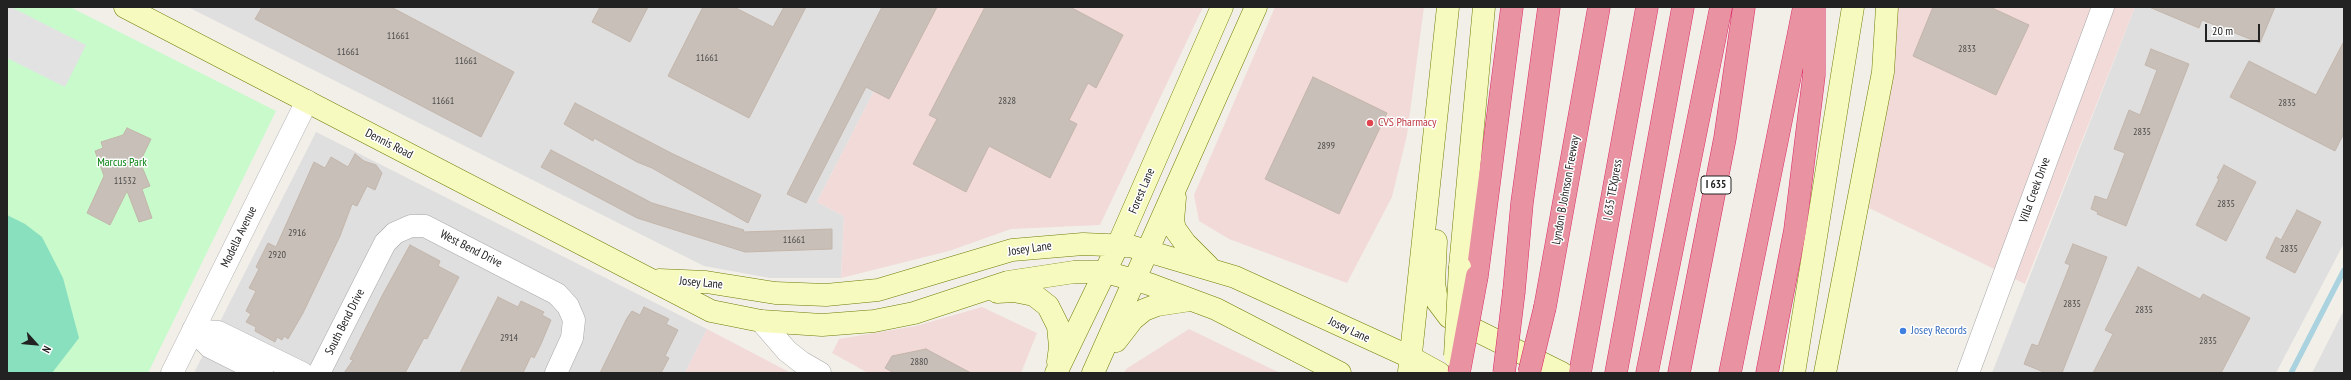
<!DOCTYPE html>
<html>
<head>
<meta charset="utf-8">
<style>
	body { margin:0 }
	#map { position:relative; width:2351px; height:380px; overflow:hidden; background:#f2efe9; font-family:"PT Sans Narrow",sans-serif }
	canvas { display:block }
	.frame { position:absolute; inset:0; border:8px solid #222; pointer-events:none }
	.north { position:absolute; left:16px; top:324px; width:40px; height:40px; -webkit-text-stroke:3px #fff; paint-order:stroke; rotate:117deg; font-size:11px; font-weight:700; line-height:16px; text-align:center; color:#222 }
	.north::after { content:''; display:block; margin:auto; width:14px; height:18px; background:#222; clip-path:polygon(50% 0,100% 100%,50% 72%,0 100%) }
	.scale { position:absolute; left:2205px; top:24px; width:55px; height:18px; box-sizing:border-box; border:2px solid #222; border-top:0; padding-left:5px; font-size:12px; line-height:14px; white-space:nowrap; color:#222; -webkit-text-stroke:3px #fff; paint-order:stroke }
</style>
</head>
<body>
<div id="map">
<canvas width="2351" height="380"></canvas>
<div class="frame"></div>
<div class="north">N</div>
<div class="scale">20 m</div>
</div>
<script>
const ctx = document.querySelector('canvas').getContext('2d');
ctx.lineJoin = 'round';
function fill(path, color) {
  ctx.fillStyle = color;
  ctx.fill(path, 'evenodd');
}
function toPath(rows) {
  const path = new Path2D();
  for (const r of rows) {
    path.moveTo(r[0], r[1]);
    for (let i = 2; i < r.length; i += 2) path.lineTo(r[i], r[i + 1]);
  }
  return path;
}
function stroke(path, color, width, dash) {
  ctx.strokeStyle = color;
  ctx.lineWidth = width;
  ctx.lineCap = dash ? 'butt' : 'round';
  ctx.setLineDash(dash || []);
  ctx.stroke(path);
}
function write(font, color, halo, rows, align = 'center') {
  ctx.font = font + ' "PT Sans Narrow",sans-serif';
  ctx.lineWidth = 3;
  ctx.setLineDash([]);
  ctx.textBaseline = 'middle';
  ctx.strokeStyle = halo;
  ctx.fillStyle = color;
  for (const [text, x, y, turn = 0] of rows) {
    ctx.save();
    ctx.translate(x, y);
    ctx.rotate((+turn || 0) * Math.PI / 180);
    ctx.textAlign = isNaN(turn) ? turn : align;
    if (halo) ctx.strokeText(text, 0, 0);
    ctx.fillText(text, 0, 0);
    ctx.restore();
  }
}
const residential = toPath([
	[188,7,917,7,817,202,844,216,841,278,770,278,704,266],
	[2135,7,2344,7,2344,243,2276,373,1992,373],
	[316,132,707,329,685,373,194,373],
	[2344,310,2344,373,2312,373]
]);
const commercial = toPath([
	[917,7,1203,7,1100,225,1011,229,949,251,841,278,844,216,817,202],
	[1275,7,1424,7,1407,135,1392,197,1347,283,1229,239,1199,221,1194,195],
	[1897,7,2135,7,2025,284,1869,208,1894,52],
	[982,307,1037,333,1021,373,868,373,832,353,839,339,916,326],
	[707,329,791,373,685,373],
	[1189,329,1280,373,1124,373,1126,369]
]);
const park = toPath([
	[7,7,70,7,276,111,148,373,7,373]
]);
const pitch = toPath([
	[7,215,25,224,42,237,63,278,79,338,52,373,7,373]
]);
const parking = toPath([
	[7,7,11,7,86,45,65,87,7,58]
]);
const stream = toPath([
	[2291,373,2344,270]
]);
const building = toPath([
	[262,7,391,7,514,72,481,137,255,19,262,7],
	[600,7,648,7,630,42,592,22,600,7],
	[703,7,734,7,773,27,784,7,806,7,749,118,668,76,703,7],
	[882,7,937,7,889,99,866,87,806,203,787,194,882,7],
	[985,7,1070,7,1123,35,1096,88,1088,83,1069,120,1077,124,1050,178,989,146,966,192,913,164,937,119,929,115,985,7],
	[1933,7,1990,7,2029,25,1996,95,1913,56,1933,7],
	[2149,7,2275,7,2260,43,2202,20,2199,28,2149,7],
	[2344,41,2344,133,2335,151,2230,97,2249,61,2316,95,2344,41],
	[2151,49,2189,64,2126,226,2097,214,2098,212,2091,209,2095,196,2107,200,2125,153,2114,149,2129,110,2140,115,2157,70,2145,65,2151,49],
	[1313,77,1387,113,1339,214,1265,179,1313,77],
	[575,103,673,154,761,195,748,223,652,168,637,162,594,138,593,141,564,124,575,103],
	[127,128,151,139,140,162,150,186,142,189,152,218,139,222,127,191,110,225,87,213,104,176,95,151,103,148,101,142,123,135,127,128],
	[551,150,652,203,744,230,743,232,832,229,832,249,745,252,637,218,541,167,551,150],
	[355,154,364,161,376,165,382,173,375,190,367,186,357,206,352,204,340,236,303,313,288,339,284,336,282,340,277,337,275,342,255,331,256,327,246,322,251,314,246,311,256,291,249,288,259,269,256,267,268,243,276,247,314,162,325,168,331,157,348,167,355,154],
	[2224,165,2256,182,2226,241,2196,225,2219,179,2217,178,2224,165],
	[2297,210,2321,222,2295,273,2266,258,2276,237,2281,240,2297,210],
	[2073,244,2107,257,2062,373,2046,373,2024,364,2032,344,2038,346,2070,265,2065,263,2073,244],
	[410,245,440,261,438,266,459,277,427,339,424,338,405,373,344,373,353,360,350,359,383,294,410,245],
	[2138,267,2200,299,2203,294,2250,318,2221,373,2093,373,2113,334,2105,330,2138,267],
	[498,297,518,307,521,301,544,312,542,315,551,320,541,344,534,358,531,356,523,373,460,373,498,297],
	[644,307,669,319,666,324,678,330,665,356,669,358,661,373,600,373,627,318,632,311,640,315,644,307],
	[926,349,971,373,894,373,885,368,892,356,926,349]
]);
const street = toPath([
	[761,321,787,351,801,362,820,373],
	[193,330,218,332,302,373],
	[193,330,210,347,262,373],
	[172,373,307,101],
	[319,373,385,243,395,233,411,226,425,226,557,294,568,306,574,320,572,338,556,373],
	[1968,373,2103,7]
]);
const secondary = toPath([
	[125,7,711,311,761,321,822,325,874,321,914,313,1008,282,1074,272,1105,272,1149,284,1216,309,1340,373],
	[1175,197,1173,221,1175,229,1185,243,1208,266],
	[1436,241,1434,283,1437,301,1449,317,1562,373],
	[1460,267,1484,7],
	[659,280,706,282,775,293,826,295,878,290,1012,250,1083,244,1130,246,1235,277,1410,357,1439,373],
	[997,292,1014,291,1034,295,1048,306,1058,326,1060,347,1058,362],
	[1116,341,1133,319,1144,310,1157,305,1190,300],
	[1409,372,1448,7],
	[1056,373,1118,245,1222,7],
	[1093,373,1256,7],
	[1794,373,1853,7],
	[1825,373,1883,72,1887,7]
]);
const highway = toPath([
	[1477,276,1512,7],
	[1514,291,1522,203,1549,7],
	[1545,307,1599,7],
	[1580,373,1647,7],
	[1616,373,1683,7],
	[1647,373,1721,7],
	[1679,373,1725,138,1744,7],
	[1730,373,1804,7],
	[1767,373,1795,230,1814,75,1814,7]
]);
const secondaryBridge = toPath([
	[1455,356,1460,267]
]);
const highwayBridge = toPath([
	[1459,373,1477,276],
	[1504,373,1514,291],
	[1529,373,1545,307]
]);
const markers = [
	[1370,123,4,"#e0444e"],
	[1903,331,4,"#3f7fe0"]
];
const numberNames = [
	["11661",398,36],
	["2833",1967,49],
	["11661",348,52],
	["11661",707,58],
	["11661",466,61],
	["11661",443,101],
	["2828",1007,101],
	["2835",2287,103],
	["2835",2142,132],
	["2899",1326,146],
	["11532",125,181],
	["2835",2226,204],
	["2916",297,233],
	["11661",794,240],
	["2835",2289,249],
	["2920",277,255],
	["2835",2072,304],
	["2835",2144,310],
	["2914",509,338],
	["2835",2208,341],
	["2880",919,362]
];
const shields = [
	[1716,185,30]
];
const shieldNames = [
	["I 635",1716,185]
];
const healthNames = [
	["CVS Pharmacy",1378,123]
];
const streetNames = [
	["Dennis Road",389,144,27],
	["Lyndon B Johnson Freeway",1566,190,-80],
	["I 635 TEXpress",1613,190,-80],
	["Villa Creek Drive",2035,190,-70],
	["Forest Lane",1142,191,-67],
	["Modella Avenue",239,237,-64],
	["West Bend Drive",471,249,27],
	["Josey Lane",1030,249,-8],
	["Josey Lane",701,283,5],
	["South Bend Drive",345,322,-63],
	["Josey Lane",1349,330,25]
];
const parkNames = [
	["Marcus Park",122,163]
];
const shopNames = [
	["Josey Records",1911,331]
];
fill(residential, '#e0dfdf');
fill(commercial, '#f2dad9');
fill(park, '#c8facc');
fill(pitch, '#88e0be');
fill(parking, '#e2e2e2');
stroke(stream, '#aad3df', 5.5);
fill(building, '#c7bfb8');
stroke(building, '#c4b6ab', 1);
stroke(street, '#a9a9a9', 23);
stroke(secondary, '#707d05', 23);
stroke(highway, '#dc2a67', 23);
stroke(street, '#fff', 22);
stroke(secondary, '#f7fabf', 22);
stroke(highway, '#e892a2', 22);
stroke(secondaryBridge, '#707d05', 23, []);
stroke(highwayBridge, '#dc2a67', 23, []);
stroke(secondaryBridge, '#f7fabf', 22);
stroke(highwayBridge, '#e892a2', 22);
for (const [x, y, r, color] of markers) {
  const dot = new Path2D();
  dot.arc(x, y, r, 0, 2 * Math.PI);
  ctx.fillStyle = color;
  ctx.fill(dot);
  stroke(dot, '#fff', 1.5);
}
write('10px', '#4b4948', null, numberNames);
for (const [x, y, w] of shields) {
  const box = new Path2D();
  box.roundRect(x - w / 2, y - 9, w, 18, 3);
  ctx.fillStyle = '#fff';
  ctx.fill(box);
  stroke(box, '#222', 1);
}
write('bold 11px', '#222', null, shieldNames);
write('12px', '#be3a42', '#fff', healthNames, 'left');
write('12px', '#222', '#fff', streetNames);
write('12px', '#0c8416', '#fff', parkNames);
write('12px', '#366cbe', '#fff', shopNames, 'left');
</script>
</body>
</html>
